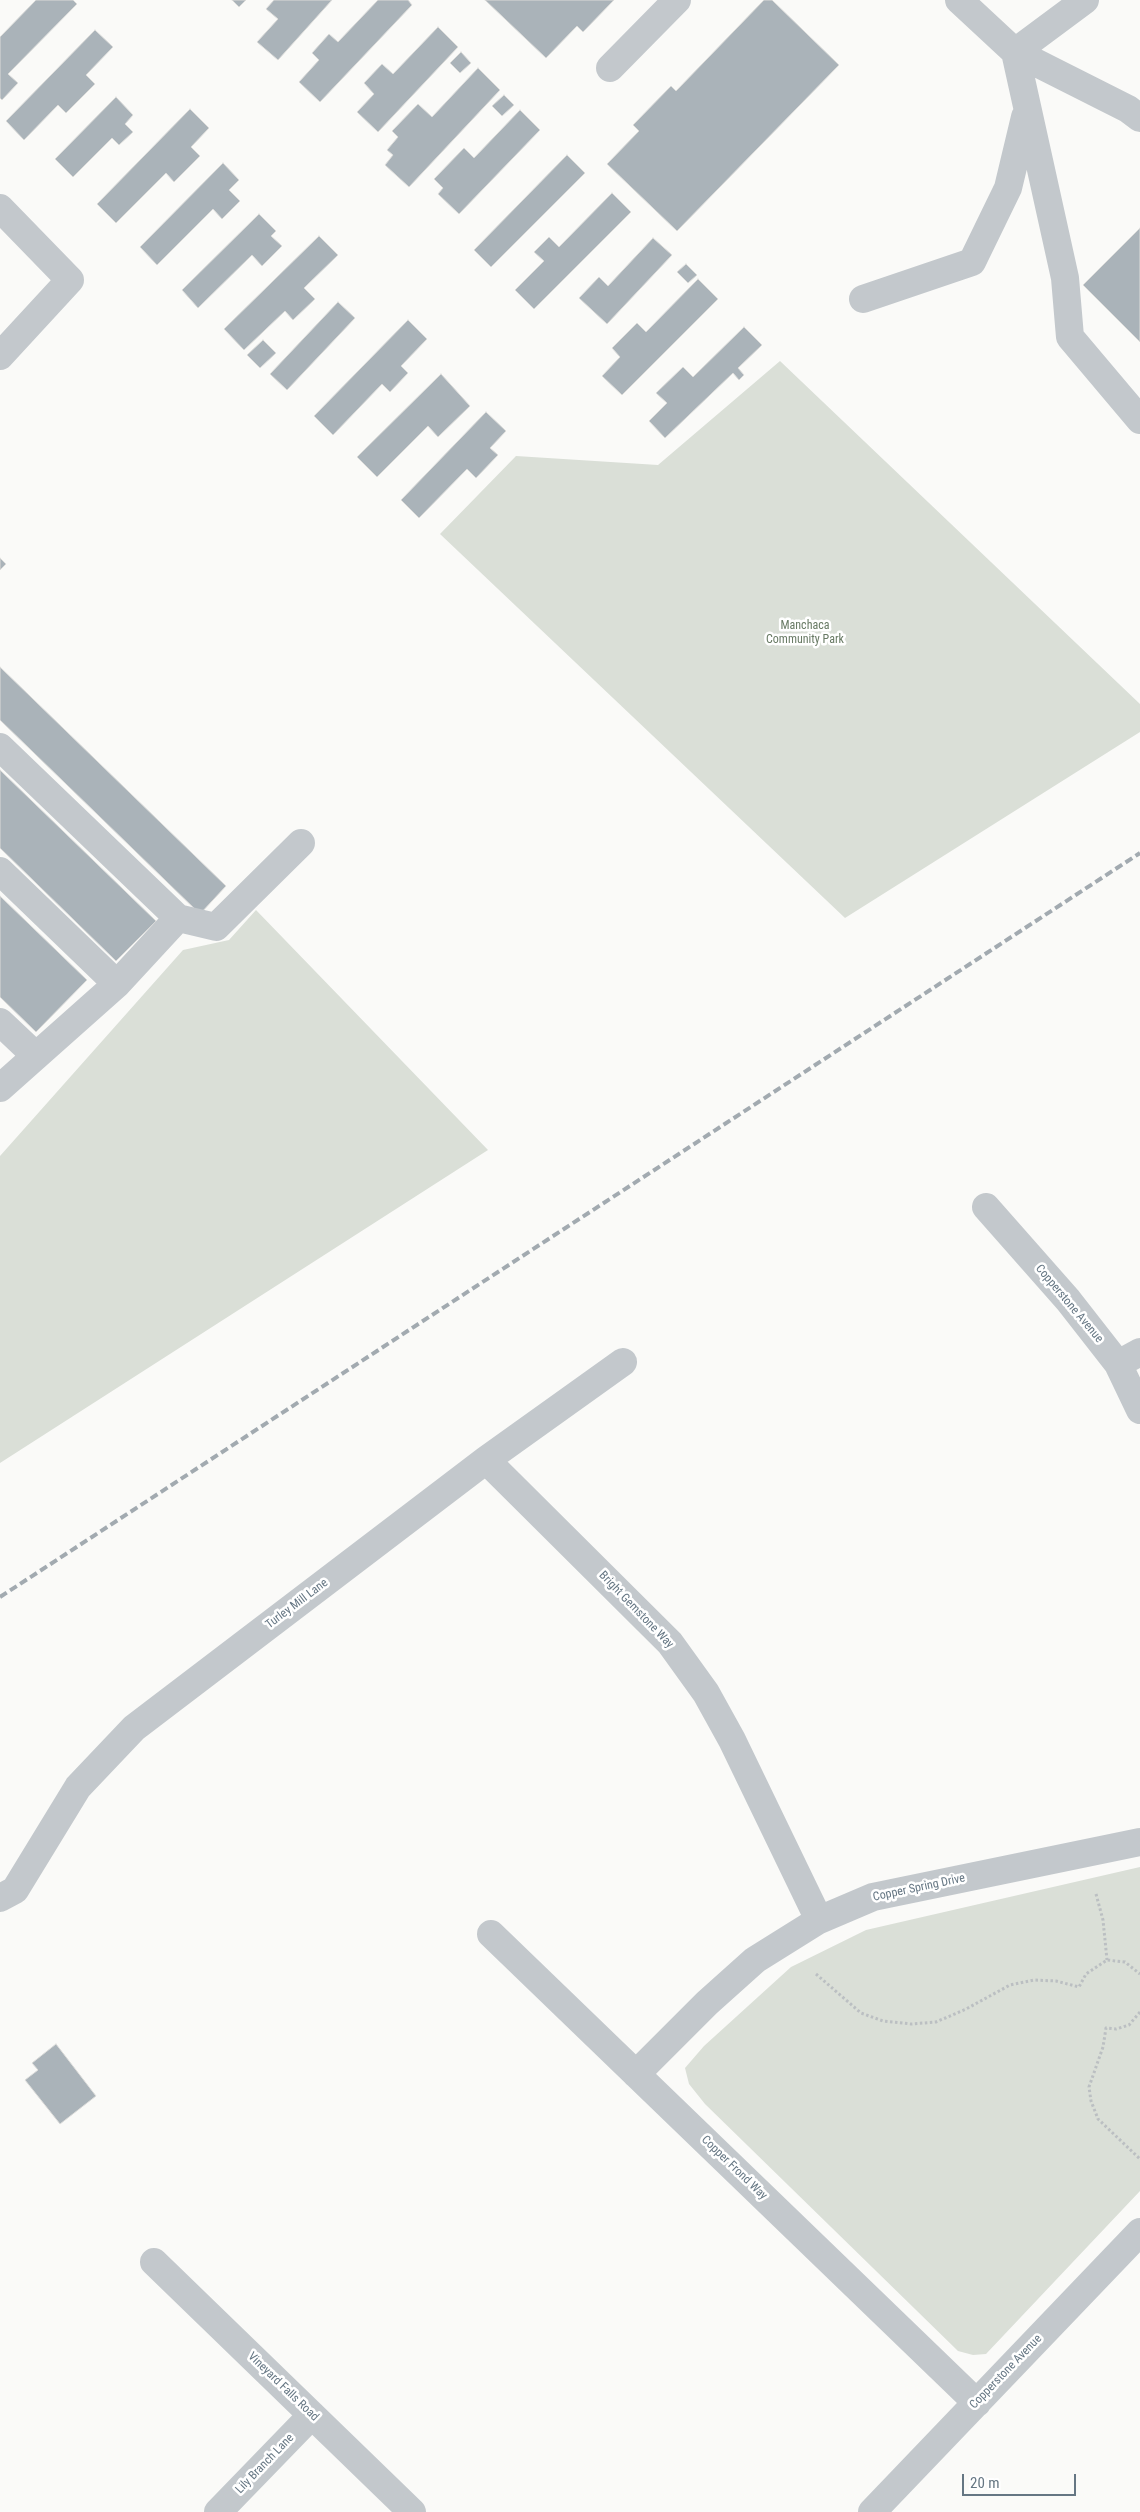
<!DOCTYPE html>
<html>
<head>
<meta charset="utf-8">
<style>
	body { margin:0 }
	#map { position:relative; width:1140px; height:2512px; overflow:hidden; background:#fafaf8; font-family:"Roboto Condensed",sans-serif }
	canvas { display:block }
	.scale { position:absolute; left:962px; top:2474px; width:114px; height:22px; box-sizing:border-box; border:2px solid #657683; border-top:0; padding-left:6px; font-size:15px; line-height:18px; white-space:nowrap; color:#657683; -webkit-text-stroke:4px #fff; paint-order:stroke }
</style>
</head>
<body>
<div id="map">
<canvas width="1140" height="2512"></canvas>
<div class="scale">20 m</div>
</div>
<script>
const ctx = document.querySelector('canvas').getContext('2d');
ctx.lineJoin = 'round';
function fill(path, color) {
  ctx.fillStyle = color;
  ctx.fill(path, 'evenodd');
}
function toPath(rows) {
  const path = new Path2D();
  for (const r of rows) {
    path.moveTo(r[0], r[1]);
    for (let i = 2; i < r.length; i += 2) path.lineTo(r[i], r[i + 1]);
  }
  return path;
}
function stroke(path, color, width, dash) {
  ctx.strokeStyle = color;
  ctx.lineWidth = width;
  ctx.lineCap = dash ? 'butt' : 'round';
  ctx.setLineDash(dash || []);
  ctx.stroke(path);
}
function write(font, color, halo, rows, align = 'center') {
  ctx.font = font + ' "Roboto Condensed",sans-serif';
  ctx.lineWidth = 5;
  ctx.setLineDash([]);
  ctx.textBaseline = 'middle';
  ctx.strokeStyle = halo;
  ctx.fillStyle = color;
  for (const [text, x, y, turn = 0] of rows) {
    ctx.save();
    ctx.translate(x, y);
    ctx.rotate((+turn || 0) * Math.PI / 180);
    ctx.textAlign = isNaN(turn) ? turn : align;
    if (halo) ctx.strokeText(text, 0, 0);
    ctx.fillText(text, 0, 0);
    ctx.restore();
  }
}
const green = toPath([
	[780,361,1140,704,1140,732,845,918,440,534,516,456,658,465],
	[256,910,488,1150,0,1463,0,1156,183,950,229,940],
	[1140,1867,1140,2191,986,2354,973,2355,958,2351,705,2104,689,2084,685,2068,704,2046,791,1967,866,1930]
]);
const building = toPath([
	[36,0,73,0,77,4,8,74,18,83,2,100,0,98,0,37,36,0],
	[232,0,246,0,239,7,232,0],
	[274,0,332,0,278,60,257,42,278,19,266,9,274,0],
	[378,0,408,0,412,5,320,102,299,82,319,60,312,53,329,34,338,42,378,0],
	[485,0,614,0,583,32,577,26,546,58,485,0],
	[764,0,772,0,839,65,677,231,607,164,639,131,633,125,671,86,676,91,764,0],
	[438,27,458,47,378,132,357,112,374,94,364,83,382,64,393,74,438,27],
	[95,30,113,47,86,75,95,84,66,113,58,105,24,140,6,121,95,30],
	[461,52,471,63,460,73,450,63,461,52],
	[478,68,500,90,409,187,385,165,393,155,387,150,398,137,392,131,418,104,432,117,478,68],
	[504,95,514,105,502,116,492,106,504,95],
	[116,97,133,115,125,124,133,132,119,145,112,138,73,177,55,159,116,97],
	[190,109,209,128,191,147,200,156,174,182,166,173,116,223,97,204,190,109],
	[520,110,540,130,459,214,438,194,443,188,434,179,464,148,474,158,520,110],
	[567,155,585,173,491,267,474,250,567,155],
	[223,163,239,180,229,190,240,201,222,219,213,209,157,265,140,247,223,163],
	[612,193,631,212,534,309,515,290,544,261,534,252,549,237,559,247,612,193],
	[259,214,276,231,271,236,282,246,262,266,252,255,198,308,182,290,259,214],
	[1140,228,1140,342,1083,285,1140,228],
	[319,236,338,255,304,288,315,299,293,320,285,311,244,350,224,329,319,236],
	[653,238,672,255,607,324,579,298,599,277,608,286,653,238],
	[686,264,697,275,688,283,677,272,686,264],
	[698,279,718,299,622,395,602,376,620,357,612,348,637,323,646,332,698,279],
	[338,302,355,318,287,390,270,374,338,302],
	[408,320,427,339,401,366,408,373,390,392,382,384,333,435,314,416,408,320],
	[744,327,762,345,738,368,744,375,739,380,733,373,665,438,649,421,667,403,656,393,683,367,693,377,744,327],
	[263,340,276,353,260,368,247,355,263,340],
	[441,374,470,406,438,437,428,426,377,477,357,457,441,374],
	[486,412,506,431,490,448,498,455,476,478,467,469,419,518,401,500,486,412],
	[0,558,6,564,0,570,0,558],
	[0,667,226,886,200,914,0,720,0,667],
	[0,770,156,921,116,961,0,848,0,770],
	[0,896,87,980,36,1032,0,997,0,896],
	[56,2044,96,2096,60,2124,25,2080,38,2070,32,2063,56,2044]
]);
const path = toPath([
	[1096,1894,1103,1920,1107,1960],
	[816,1974,861,2013,883,2021,911,2024,936,2022,966,2009,1010,1985,1034,1980,1056,1981,1079,1987,1086,1974,1107,1960,1125,1962,1140,1974],
	[1140,2012,1129,2025,1116,2029,1106,2028,1103,2047,1089,2087,1091,2101,1098,2119,1140,2159]
]);
const minor = toPath([
	[959,0,1015,52,1128,109,1140,118],
	[1015,52,1065,278,1070,337,1140,420],
	[1015,52,1085,0],
	[610,68,677,0],
	[0,208,70,280,0,356],
	[863,299,972,262,1008,188,1025,117],
	[0,747,178,918,117,984,0,1088],
	[0,871,117,984],
	[178,918,216,927,301,843],
	[0,1022,36,1056],
	[986,1207,1068,1300,1118,1364,1140,1410],
	[1118,1364,1140,1352],
	[486,1460,670,1643,706,1693,732,1740,819,1920],
	[0,1898,15,1890,78,1787,134,1728,486,1460,623,1362],
	[491,1934,977,2403],
	[636,2074,707,2003,755,1960,819,1920,873,1897,1140,1842],
	[154,2262,412,2512],
	[218,2512,312,2415],
	[872,2512,1140,2232]
]);
const rail = toPath([
	[0,1597,1140,853]
]);
const parkNames = [
	["Manchaca",805,626],
	["Community Park",805,640]
];
const streetNames = [
	["Copperstone Avenue",1069,1304,50],
	["Turley Mill Lane",297,1604,-37],
	["Bright Gemstone Way",636,1610,46],
	["Copper Spring Drive",919,1888,-12],
	["Copper Frond Way",734,2168,44],
	["Copperstone Avenue",1006,2372,-46],
	["Vineyard Falls Road",283,2387,44],
	["Lily Branch Lane",265,2464,-46]
];
fill(green, '#dadfd7');
fill(building, '#aab3b9');
stroke(building, '#dcdcda', 1);
stroke(path, '#bbbfc2', 3, [2.5, 2.5]);
stroke(minor, '#c3c8cc', 28);
stroke(rail, '#a2aab0', 4, [8, 4]);
write('12px', '#687a64', '#fff', parkNames);
write('12px', '#657683', '#fff', streetNames);
</script>
</body>
</html>
